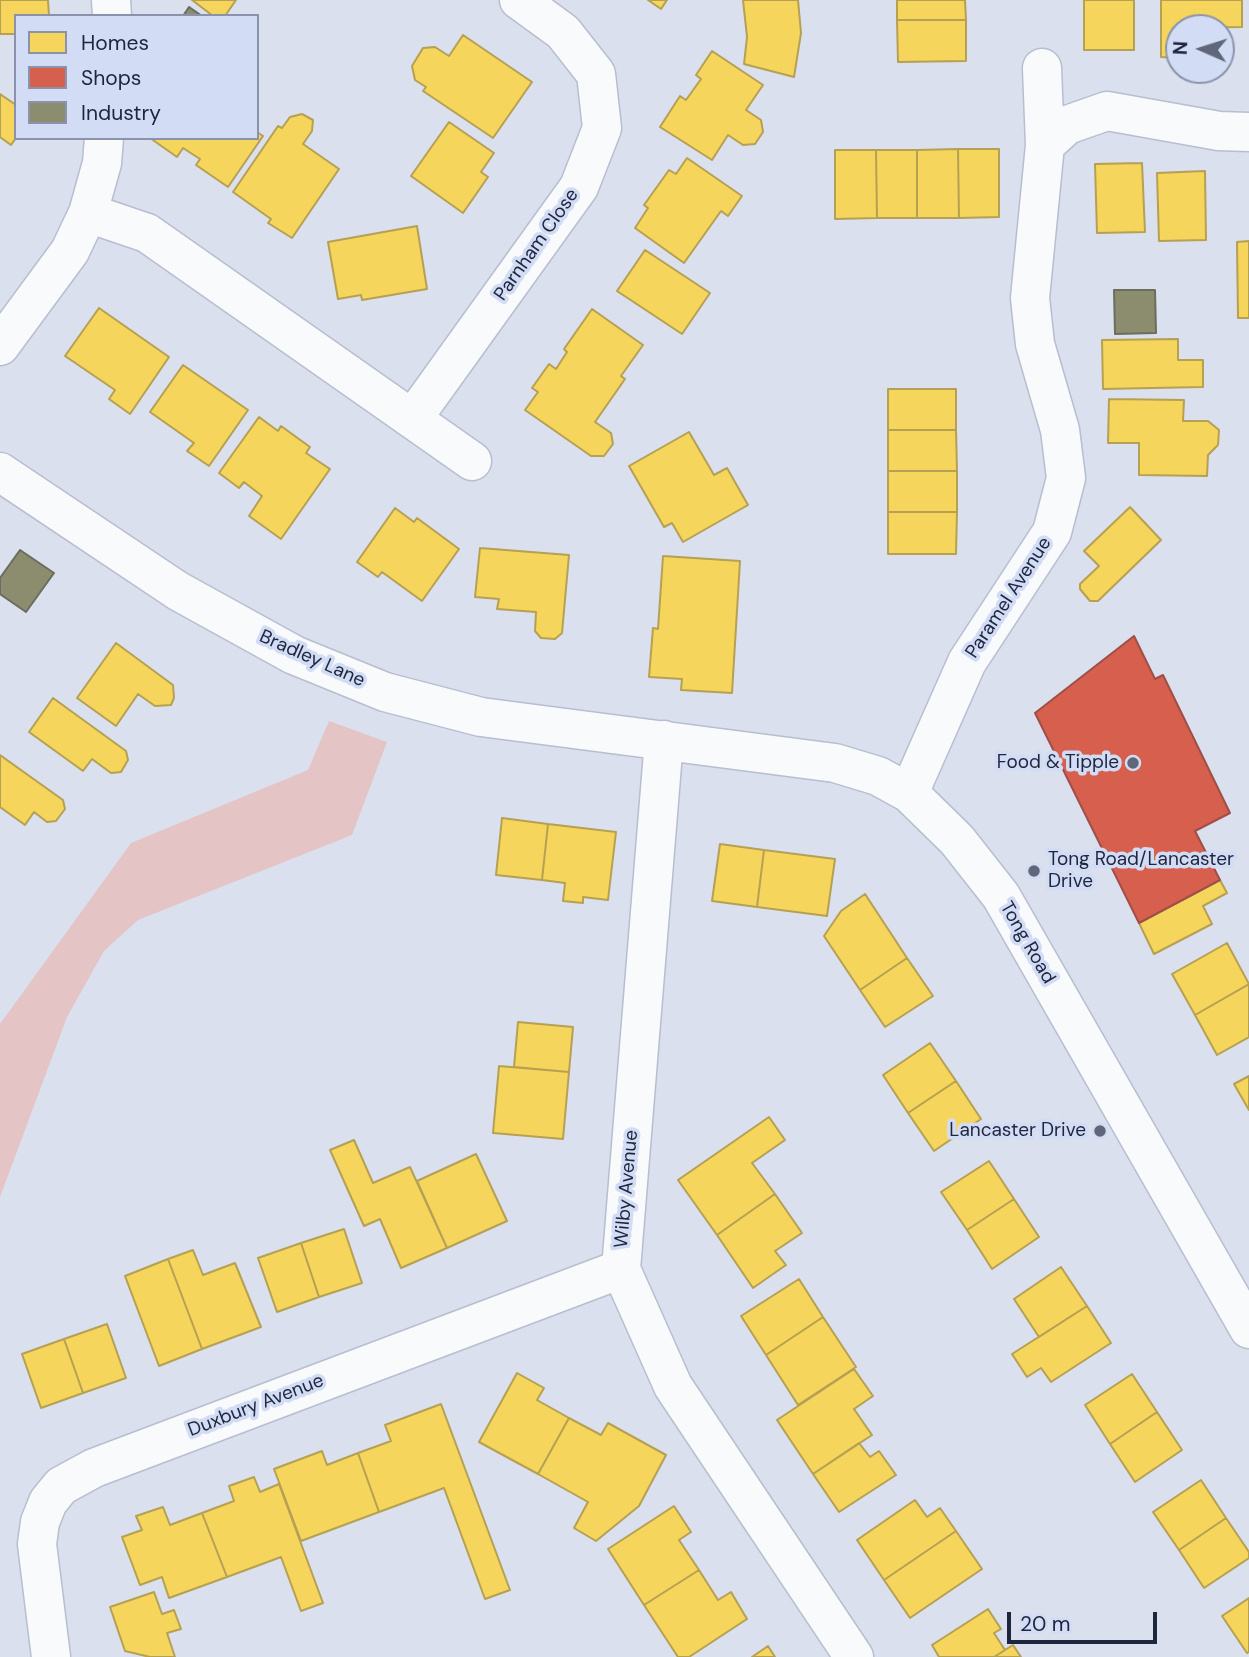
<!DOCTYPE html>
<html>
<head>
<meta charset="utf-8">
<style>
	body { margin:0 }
	#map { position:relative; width:1249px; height:1657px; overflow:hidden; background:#dae0ed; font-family:"DM Sans",sans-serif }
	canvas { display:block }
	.legend { position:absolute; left:14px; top:14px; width:245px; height:126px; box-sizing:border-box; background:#d2dcf5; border:2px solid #8a93ab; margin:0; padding:9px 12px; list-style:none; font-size:21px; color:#1e263d }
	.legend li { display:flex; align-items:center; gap:14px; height:35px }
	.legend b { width:35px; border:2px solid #8a93ab }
	.north { position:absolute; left:1165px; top:14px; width:70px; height:70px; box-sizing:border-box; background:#d2dcf5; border:2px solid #8a93ab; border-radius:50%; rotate:273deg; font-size:19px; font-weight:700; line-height:28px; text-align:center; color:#1e263d }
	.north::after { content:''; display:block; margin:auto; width:24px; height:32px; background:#60677b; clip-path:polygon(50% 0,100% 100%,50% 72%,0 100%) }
	.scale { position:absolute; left:1007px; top:1612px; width:150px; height:32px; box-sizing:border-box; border:4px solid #1e263d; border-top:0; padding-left:9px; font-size:21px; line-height:24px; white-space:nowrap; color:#1e263d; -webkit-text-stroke:5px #d2dcf5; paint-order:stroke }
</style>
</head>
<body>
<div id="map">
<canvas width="1249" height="1657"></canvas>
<ul class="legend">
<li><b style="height:19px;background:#f6d55c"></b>Homes</li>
<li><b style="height:19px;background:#d6604d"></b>Shops</li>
<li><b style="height:19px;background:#8c8c6e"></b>Industry</li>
</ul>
<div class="north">N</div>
<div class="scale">20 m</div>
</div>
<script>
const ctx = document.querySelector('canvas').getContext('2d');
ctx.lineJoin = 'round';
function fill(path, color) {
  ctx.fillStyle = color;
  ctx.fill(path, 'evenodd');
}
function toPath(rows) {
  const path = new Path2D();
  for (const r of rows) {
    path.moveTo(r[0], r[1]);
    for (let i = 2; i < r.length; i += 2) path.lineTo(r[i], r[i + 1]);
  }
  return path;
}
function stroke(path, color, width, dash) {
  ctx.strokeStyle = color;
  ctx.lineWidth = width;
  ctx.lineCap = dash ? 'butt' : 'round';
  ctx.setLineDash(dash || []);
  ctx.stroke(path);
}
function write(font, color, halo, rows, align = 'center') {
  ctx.font = font + ' "DM Sans",sans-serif';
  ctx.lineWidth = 7;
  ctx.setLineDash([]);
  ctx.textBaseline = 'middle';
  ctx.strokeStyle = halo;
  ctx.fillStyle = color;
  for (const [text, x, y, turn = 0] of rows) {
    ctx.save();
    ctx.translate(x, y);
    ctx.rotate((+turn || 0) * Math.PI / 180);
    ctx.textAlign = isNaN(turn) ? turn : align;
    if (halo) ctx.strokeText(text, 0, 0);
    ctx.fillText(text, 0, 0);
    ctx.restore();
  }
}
const green = toPath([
	[329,721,387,742,352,835,138,920,104,951,67,1017,0,1197,0,1024,131,843,308,770]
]);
const homes = toPath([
	[0,0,48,0,49,16,16,16,16,34,0,34,0,0],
	[192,0,236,0,225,16,213,16,192,0],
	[648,0,667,0,661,9,648,0],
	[743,0,798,0,801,33,794,77,744,64,747,37,743,0],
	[897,0,965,0,966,20,897,20,897,0],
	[1084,0,1134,0,1134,50,1084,50,1084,0],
	[1161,0,1242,0,1242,27,1179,28,1179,58,1161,57,1161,0],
	[897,20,966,20,966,61,898,62,897,20],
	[463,35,532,82,493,138,423,91,426,87,415,80,412,66,423,48,435,47,449,56,463,35],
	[712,51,763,85,746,110,761,120,763,132,755,144,743,145,728,135,712,160,660,127,680,96,686,100,701,79,696,75,712,51],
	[0,94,16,105,16,138,11,145,0,137,0,94],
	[302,114,313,120,312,131,303,144,339,169,292,238,268,223,271,219,233,192,278,126,282,128,290,117,302,114],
	[449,122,494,153,481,172,488,177,463,213,411,176,449,122],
	[257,132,263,136,228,187,196,165,200,159,183,148,177,157,150,138,257,138,257,132],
	[958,149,999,149,999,217,959,218,958,149],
	[958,149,959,218,917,218,917,150,958,149],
	[835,150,876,150,877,218,835,219,835,150],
	[876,150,917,150,917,218,877,218,876,150],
	[687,158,742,196,728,216,721,211,684,263,635,228,648,208,644,205,669,170,676,174,687,158],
	[1142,163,1145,232,1097,233,1095,164,1142,163],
	[1205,171,1206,240,1159,241,1157,173,1205,171],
	[417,226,427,289,362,300,361,295,338,299,328,242,417,226],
	[1249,241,1249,318,1238,318,1237,242,1249,241],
	[645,250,710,293,682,334,617,291,645,250],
	[99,308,169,357,130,414,109,399,115,390,65,356,99,308],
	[592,309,643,345,621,376,625,379,595,422,611,433,613,444,604,456,591,456,525,410,538,392,532,388,549,364,556,369,567,352,564,349,592,309],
	[1178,339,1178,360,1203,360,1203,387,1103,389,1102,340,1178,339],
	[183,365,248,410,209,466,187,451,194,443,150,412,183,365],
	[888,389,956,389,956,430,888,430,888,389],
	[1109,399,1184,400,1183,421,1208,421,1219,430,1218,445,1208,455,1207,476,1139,475,1139,443,1108,443,1109,399],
	[259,417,278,431,281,426,310,447,306,453,330,469,281,539,249,516,262,496,244,482,239,488,219,473,259,417],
	[888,430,956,430,957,471,888,471,888,430],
	[689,432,714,475,727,468,748,505,683,542,672,523,664,527,629,466,689,432],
	[888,471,957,471,957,512,888,512,888,471],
	[1130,507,1161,540,1098,601,1090,601,1080,589,1080,584,1099,566,1084,551,1130,507],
	[395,508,414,522,417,518,459,549,422,601,382,572,378,577,357,562,395,508],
	[888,512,957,512,956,554,888,554,888,512],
	[480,548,569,555,562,633,555,639,541,638,535,631,536,612,497,609,499,599,475,597,480,548],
	[663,556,740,561,732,693,681,690,682,679,649,677,653,628,658,629,663,556],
	[116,643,173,685,174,698,171,705,155,706,138,694,116,726,77,698,116,643],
	[53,698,126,751,128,760,121,772,111,773,92,759,83,771,29,732,53,698],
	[0,755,63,800,65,809,56,821,47,822,34,812,25,825,0,807,0,755],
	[502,818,548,824,542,880,496,875,502,818],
	[548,824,616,832,608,900,583,897,583,903,563,901,565,883,542,880,548,824],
	[720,844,764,850,757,907,712,901,720,844],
	[764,850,835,859,827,916,757,907,764,850],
	[1220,880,1227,893,1203,906,1212,924,1154,954,1139,923,1220,880],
	[865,894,907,958,860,990,824,936,841,911,865,894],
	[1227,943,1249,984,1195,1015,1172,974,1227,943],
	[907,958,933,996,885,1027,860,990,907,958],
	[1249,984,1249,1037,1217,1055,1195,1015,1249,984],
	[518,1022,573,1027,569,1072,514,1067,518,1022],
	[930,1043,956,1081,908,1113,883,1075,930,1043],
	[499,1066,569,1072,563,1139,493,1133,499,1066],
	[1249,1076,1249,1110,1234,1084,1249,1076],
	[956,1081,981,1119,934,1151,908,1113,956,1081],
	[769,1117,785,1140,752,1163,775,1194,717,1235,678,1180,769,1117],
	[354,1140,373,1183,410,1167,447,1248,401,1268,380,1219,364,1226,330,1150,354,1140],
	[476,1154,507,1221,447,1248,417,1181,476,1154],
	[989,1161,1014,1199,967,1230,941,1192,989,1161],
	[775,1194,802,1233,775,1251,786,1265,753,1288,717,1235,775,1194],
	[1014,1199,1039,1237,992,1269,967,1230,1014,1199],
	[344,1229,362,1283,319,1297,301,1243,344,1229],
	[301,1243,319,1297,277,1312,258,1258,301,1243],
	[193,1250,203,1275,235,1263,261,1327,202,1349,168,1259,193,1250],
	[168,1259,202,1349,159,1366,125,1276,168,1259],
	[1061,1267,1087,1306,1039,1337,1014,1299,1061,1267],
	[799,1279,823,1317,766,1355,741,1316,799,1279],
	[1087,1306,1111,1343,1051,1382,1041,1368,1027,1377,1012,1354,1087,1306],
	[823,1317,856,1367,798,1405,766,1355,823,1317],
	[107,1324,126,1378,83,1393,64,1339,107,1324],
	[64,1339,83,1393,41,1408,22,1354,64,1339],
	[854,1369,873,1396,854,1409,872,1435,813,1474,777,1420,854,1369],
	[517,1373,544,1388,537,1400,569,1418,538,1474,479,1442,517,1373],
	[1132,1374,1157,1412,1110,1444,1085,1405,1132,1374],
	[441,1404,510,1590,485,1599,444,1488,379,1512,358,1453,391,1441,385,1425,441,1404],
	[1157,1412,1182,1450,1135,1482,1110,1444,1157,1412],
	[569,1418,601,1435,608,1423,666,1455,639,1506,596,1541,574,1528,588,1502,538,1474,569,1418],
	[859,1443,870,1457,879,1451,896,1475,839,1512,813,1474,859,1443],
	[322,1451,327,1465,358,1453,379,1512,301,1541,274,1469,322,1451],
	[254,1477,260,1492,279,1484,323,1603,301,1611,281,1557,227,1577,202,1513,234,1501,229,1486,254,1477],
	[1201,1480,1226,1518,1179,1550,1153,1512,1201,1480],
	[915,1500,927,1517,940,1508,956,1531,884,1580,857,1540,915,1500],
	[674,1506,691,1532,679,1540,699,1570,644,1605,608,1549,674,1506],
	[163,1507,170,1525,202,1513,227,1577,169,1598,162,1577,140,1585,122,1537,142,1530,136,1516,163,1507],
	[1226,1518,1249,1552,1249,1558,1204,1588,1179,1550,1226,1518],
	[956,1531,982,1569,910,1618,884,1580,956,1531],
	[699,1570,718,1600,731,1592,747,1619,689,1657,678,1657,644,1605,699,1570],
	[154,1592,162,1614,174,1610,181,1629,167,1633,175,1657,150,1657,125,1651,110,1607,154,1592],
	[1249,1598,1249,1652,1247,1653,1222,1616,1249,1598],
	[988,1609,1001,1629,994,1633,1005,1650,994,1657,939,1657,932,1645,988,1609],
	[1013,1645,1021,1657,994,1657,1005,1650,1013,1645],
	[768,1646,775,1657,752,1657,768,1646]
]);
const shops = toPath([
	[1134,636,1155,679,1163,675,1230,813,1195,831,1220,880,1139,923,1035,713,1134,636]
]);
const industry = toPath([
	[189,7,202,16,183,16,189,7],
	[1114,290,1155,290,1156,333,1115,334,1114,290],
	[20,550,54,573,26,612,0,594,0,578,20,550]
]);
const minor = toPath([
	[111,0,112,16],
	[1045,145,1067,125,1107,111,1219,131,1249,132],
	[88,213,147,233,472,461],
	[0,346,70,251,88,213,102,163,104,138],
	[413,418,579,187,602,128,596,74,563,32,519,0],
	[0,472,178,591,294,655,385,692,481,717,835,763,878,776,909,793,957,840,1001,896,1249,1329],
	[664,740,621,1269,673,1386,854,1657],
	[909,793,967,662,1052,532,1066,478,1060,430,1035,344,1030,298,1045,145,1042,68],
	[51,1657,37,1544,40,1522,48,1502,61,1486,94,1468,621,1269]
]);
const markers = [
	[1133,763,7,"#60677b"],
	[1034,871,7,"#60677b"],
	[1100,1131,7,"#60677b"]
];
const streetNames = [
	["Parnham Close",537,245,-55],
	["Paramel Avenue",1009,598,-57],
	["Bradley Lane",312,659,24],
	["Tong Road",1027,943,60],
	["Wilby Avenue",627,1189,-85],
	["Duxbury Avenue",256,1406,-21]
];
const poiNames = [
	["Food & Tipple",1119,763],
	["Tong Road/Lancaster",1048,860,"left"],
	["Drive",1048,882,"left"],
	["Lancaster Drive",1086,1131]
];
fill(green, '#e4c4c5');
fill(homes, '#f6d55c');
stroke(homes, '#b5a053', 2);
fill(shops, '#d6604d');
stroke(shops, '#9f4f48', 2);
fill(industry, '#8c8c6e');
stroke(industry, '#6b6d5f', 2);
stroke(minor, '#b7becf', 41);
stroke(minor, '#f9fafc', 38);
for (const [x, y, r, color] of markers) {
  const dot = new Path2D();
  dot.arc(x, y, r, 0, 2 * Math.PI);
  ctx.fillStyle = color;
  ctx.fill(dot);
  stroke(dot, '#d2dcf5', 2.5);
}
write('19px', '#1e263d', '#d2dcf5', streetNames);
write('19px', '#1e263d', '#d2dcf5', poiNames, 'right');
</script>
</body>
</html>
